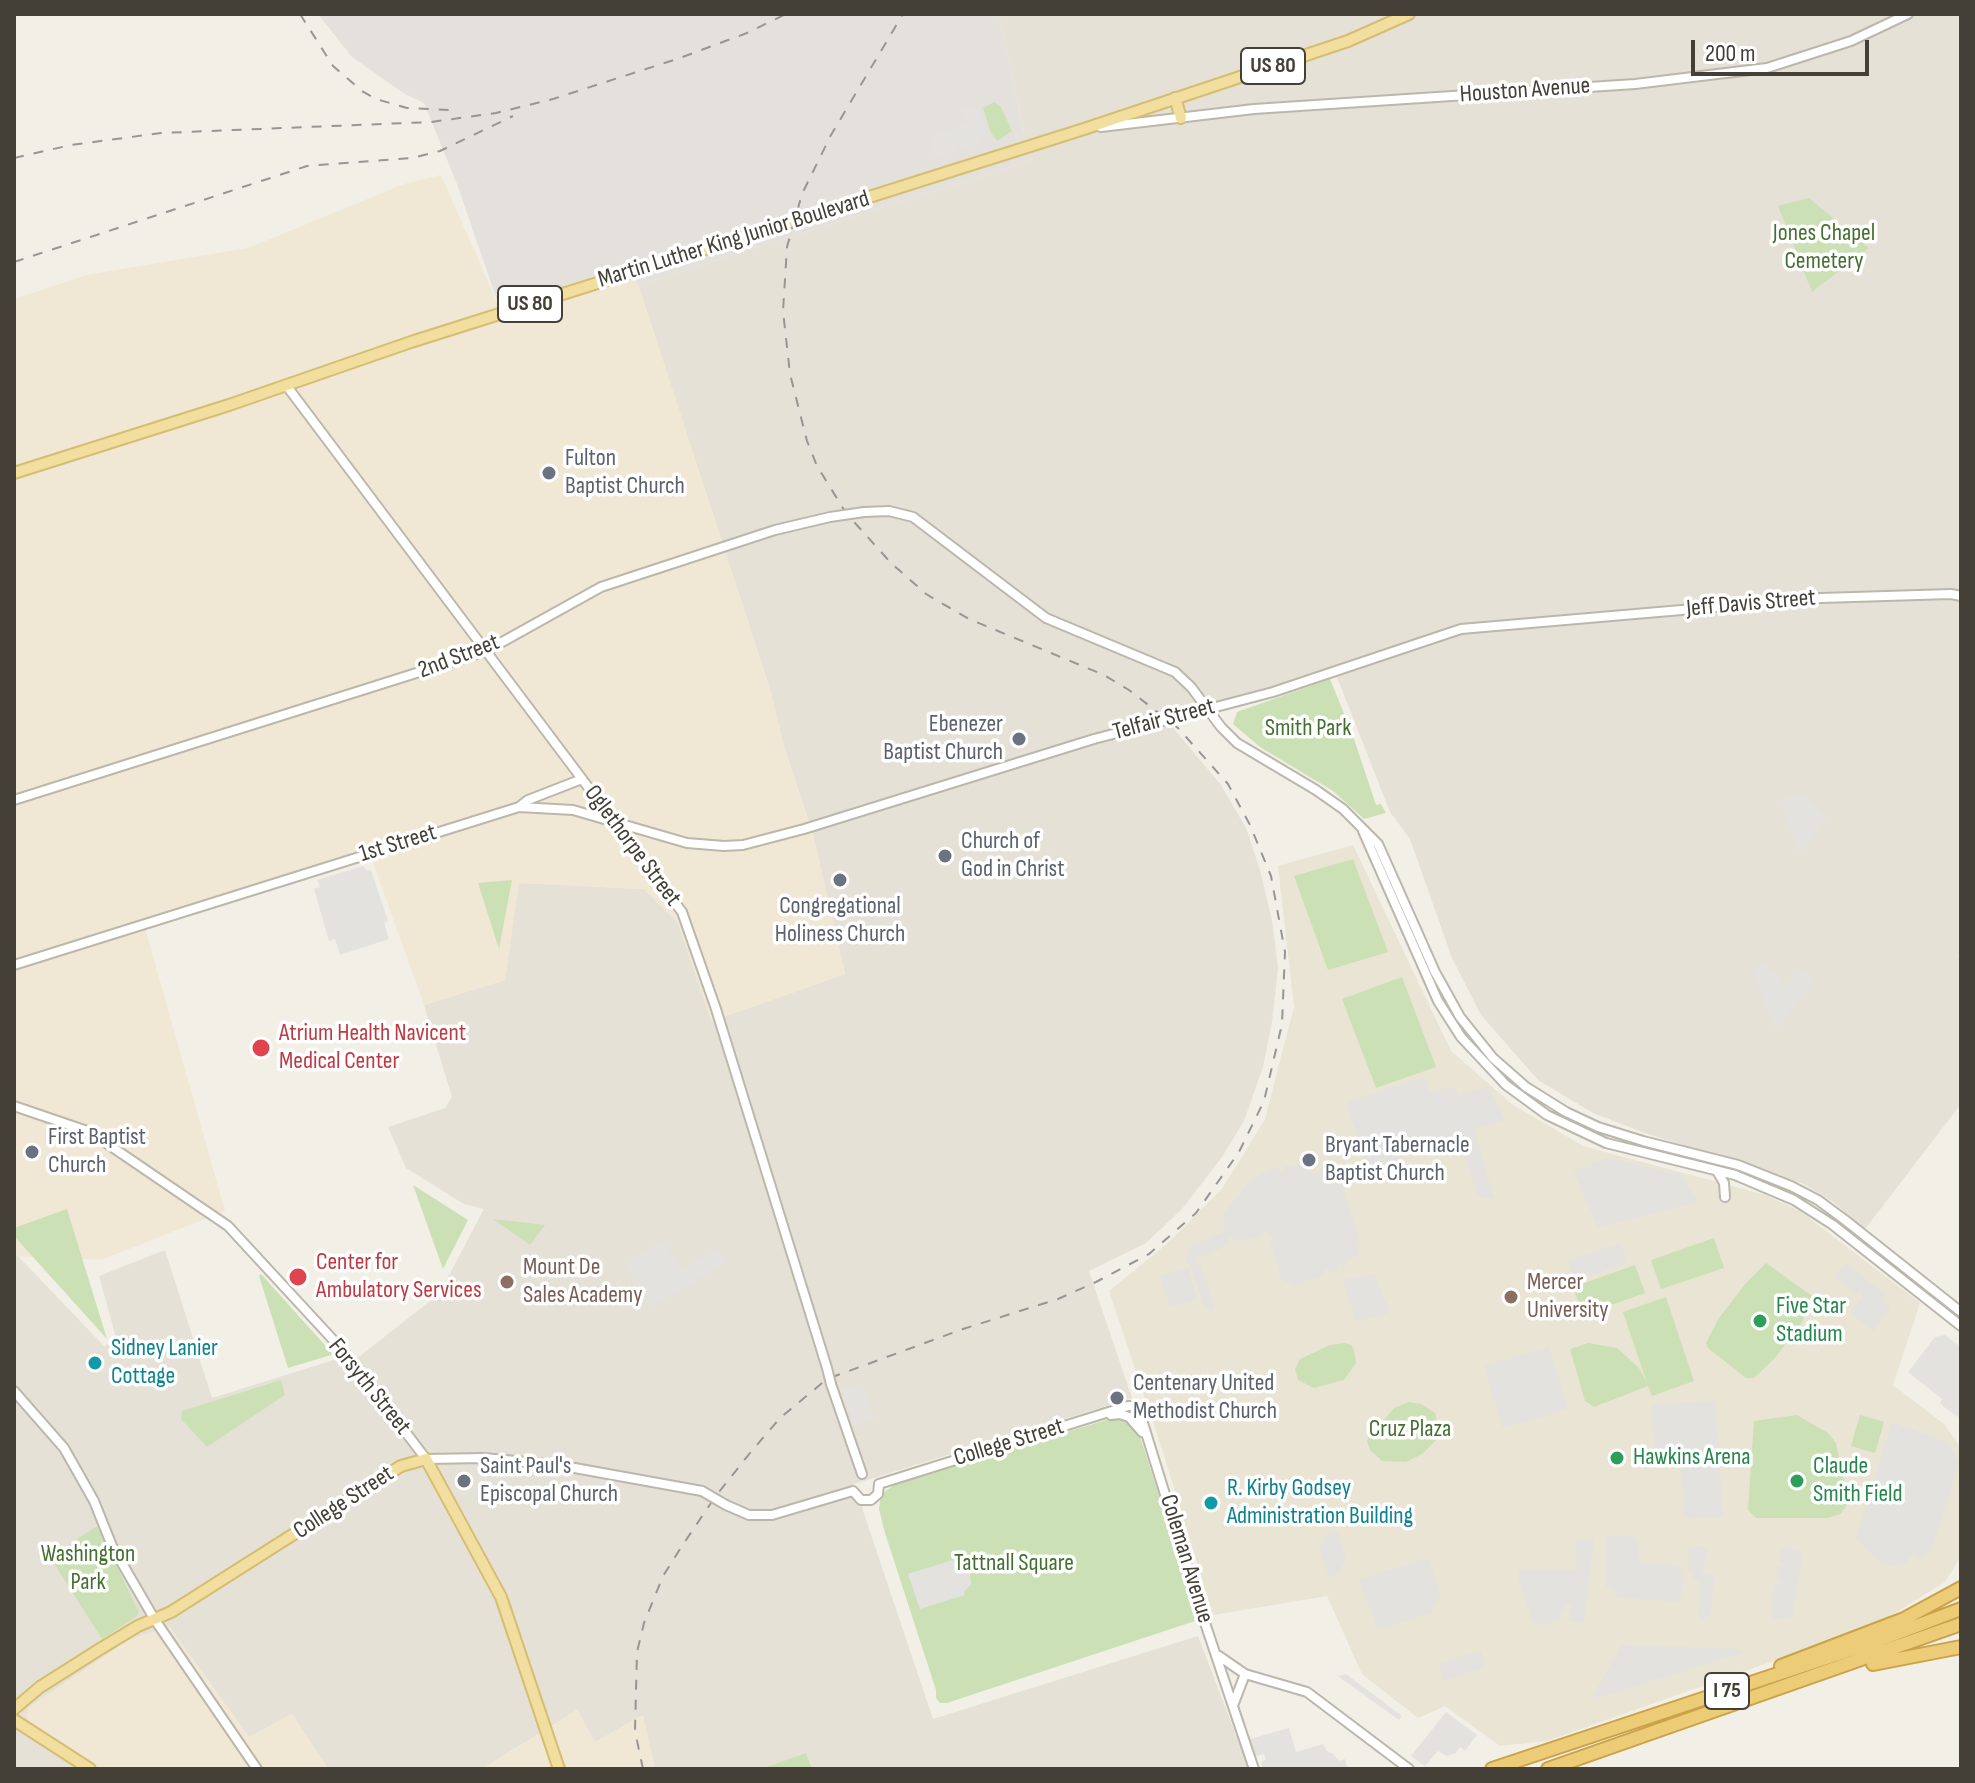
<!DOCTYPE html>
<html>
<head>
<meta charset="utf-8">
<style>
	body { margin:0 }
	#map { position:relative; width:1975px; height:1783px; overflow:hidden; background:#f2efe7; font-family:"Sofia Sans Condensed",sans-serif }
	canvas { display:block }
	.frame { position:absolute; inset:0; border:16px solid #444037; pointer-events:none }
	.scale { position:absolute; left:1691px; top:40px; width:178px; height:36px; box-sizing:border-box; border:4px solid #444037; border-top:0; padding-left:10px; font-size:24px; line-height:28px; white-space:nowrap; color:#444037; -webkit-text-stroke:6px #fff; paint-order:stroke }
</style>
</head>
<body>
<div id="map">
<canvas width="1975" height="1783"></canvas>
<div class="frame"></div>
<div class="scale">200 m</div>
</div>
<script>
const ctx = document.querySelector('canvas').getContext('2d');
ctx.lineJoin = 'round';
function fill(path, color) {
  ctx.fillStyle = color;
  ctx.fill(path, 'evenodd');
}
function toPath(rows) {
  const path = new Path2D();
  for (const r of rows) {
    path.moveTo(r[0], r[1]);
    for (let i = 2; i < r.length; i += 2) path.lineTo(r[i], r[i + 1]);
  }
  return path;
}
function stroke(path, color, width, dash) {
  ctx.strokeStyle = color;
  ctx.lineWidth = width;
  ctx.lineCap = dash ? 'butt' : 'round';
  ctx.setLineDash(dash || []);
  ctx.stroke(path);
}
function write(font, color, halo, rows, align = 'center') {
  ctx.font = font + ' "Sofia Sans Condensed",sans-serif';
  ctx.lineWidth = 7;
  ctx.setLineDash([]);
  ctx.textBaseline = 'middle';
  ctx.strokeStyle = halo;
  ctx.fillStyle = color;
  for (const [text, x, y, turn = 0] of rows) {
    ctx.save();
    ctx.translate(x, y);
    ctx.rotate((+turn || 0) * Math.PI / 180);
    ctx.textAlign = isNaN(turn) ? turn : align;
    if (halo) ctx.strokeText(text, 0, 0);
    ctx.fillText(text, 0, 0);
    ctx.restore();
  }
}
const residential = toPath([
	[999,14,1961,14,1961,952,1958,956,1961,959,1961,1104,1865,1229,1833,1202,1804,1184,1645,1133,1593,1113,1538,1080,1481,1015,1452,958,1410,839,1390,812,1333,667,1169,723,1221,785,1246,828,1260,870,1272,920,1278,968,1272,1022,1263,1067,1244,1121,1222,1157,1182,1209,1146,1243,1089,1271,1132,1398,854,1484,933,1719,1198,1636,1249,1769,655,1769,643,1716,595,1742,577,1710,482,1769,328,1769,292,1714,249,1737,169,1626,127,1641,28,1708,27,1717,48,1745,82,1769,14,1769,14,1256,16,1254,104,1346,117,1341,99,1276,165,1250,212,1398,337,1359,360,1356,439,1294,484,1209,464,1204,406,1168,388,1127,445,1108,452,1097,424,1005,505,980,518,883,644,889,678,923,712,1021,845,974,813,834,783,743,770,689,638,285,1030,161]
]);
const commercial = toPath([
	[441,175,500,309,631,262,770,689,783,743,813,834,845,974,711,1021,678,923,644,889,519,883,505,980,424,1005,371,857,145,928,225,1211,101,1260,14,1256,14,299,87,275,248,248,404,184],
	[169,1626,249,1737,292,1714,328,1769,82,1769,48,1745,27,1717,28,1708,127,1641],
	[577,1710,595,1742,643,1715,655,1769,482,1769]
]);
const industrial = toPath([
	[318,14,999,14,1030,161,638,285,630,263,500,309,457,184,424,103,405,94,352,57]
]);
const education = toPath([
	[1353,845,1451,1051,1513,1105,1583,1146,1765,1195,1800,1211,1920,1303,1893,1385,1944,1424,1961,1448,1961,1556,1945,1582,1882,1621,1824,1643,1547,1741,1500,1746,1445,1706,1418,1718,1362,1674,1327,1596,1213,1615,1162,1449,1109,1291,1168,1243,1222,1189,1265,1119,1294,1007,1278,866]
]);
const green = toPath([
	[994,102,1001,107,1012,131,997,141,991,133,983,108],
	[1809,198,1869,248,1812,292,1778,206],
	[1330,679,1352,733,1376,805,1381,804,1386,813,1364,819,1333,791,1260,747,1233,724,1237,712],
	[1353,859,1388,952,1328,970,1294,876],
	[512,880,499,949,478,883],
	[1402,977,1436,1067,1376,1088,1342,999],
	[413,1185,468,1220,443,1269],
	[67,1209,107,1339,14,1236,14,1228],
	[493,1219,545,1225,530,1245],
	[1714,1238,1724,1268,1661,1289,1651,1260],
	[1766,1263,1812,1296,1813,1299,1801,1324,1774,1359,1754,1378,1746,1378,1708,1348,1706,1343,1719,1318,1746,1283],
	[1635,1265,1645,1293,1583,1315,1573,1287],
	[261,1274,332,1353,331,1355,288,1368,259,1276],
	[1666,1297,1694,1381,1652,1396,1648,1386,1594,1407,1585,1401,1570,1349,1588,1343,1617,1348,1639,1368,1647,1383,1623,1312],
	[1345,1343,1351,1345,1354,1350,1356,1363,1344,1380,1314,1388,1298,1380,1295,1369,1300,1359,1330,1345],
	[281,1380,285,1395,207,1447,181,1419,182,1411],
	[1409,1402,1421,1404,1435,1413,1439,1427,1436,1440,1422,1454,1406,1462,1382,1461,1370,1450,1367,1441,1371,1431,1380,1425,1394,1408],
	[1797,1415,1828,1433,1836,1443,1847,1497,1847,1505,1840,1514,1828,1518,1756,1518,1748,1510,1754,1421],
	[1860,1415,1884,1422,1875,1453,1851,1446],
	[1123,1417,1138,1430,1197,1614,1195,1621,947,1703,940,1703,936,1698,936,1690,885,1533,879,1509,881,1494,894,1485,927,1474,1113,1418],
	[97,1526,139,1612,137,1616,102,1639,50,1557],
	[806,1753,812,1769,761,1769]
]);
const parking = toPath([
	[973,106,975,109,979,108,985,127,981,128,985,132,978,142,974,140,971,148,962,150,960,146,955,146,956,151,936,157,932,153,929,137,967,124,962,109],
	[1804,794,1828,818,1799,854,1781,800],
	[363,866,366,870,371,870,388,921,384,923,389,939,340,955,335,939,329,941,314,889,320,887,317,880],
	[1760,964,1764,964,1781,978,1779,982,1784,986,1801,969,1814,980,1778,1028,1772,1025,1754,972],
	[1424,1077,1430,1093,1454,1086,1459,1096,1488,1086,1505,1121,1474,1128,1494,1199,1478,1196,1464,1155,1457,1152,1452,1140,1437,1145,1434,1141,1397,1155,1399,1160,1370,1169,1346,1103],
	[1607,1158,1682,1175,1698,1202,1598,1227,1574,1171],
	[1278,1166,1280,1171,1283,1170,1284,1166,1306,1166,1307,1172,1316,1174,1319,1169,1334,1174,1331,1178,1334,1182,1340,1180,1360,1243,1357,1247,1359,1250,1355,1257,1347,1260,1344,1269,1340,1265,1336,1267,1337,1271,1332,1273,1328,1268,1325,1270,1325,1275,1311,1279,1305,1276,1306,1282,1292,1285,1291,1281,1283,1283,1270,1242,1274,1239,1268,1231,1263,1233,1262,1237,1234,1241,1232,1236,1228,1238,1229,1244,1204,1256,1201,1253,1196,1258,1196,1266,1201,1265,1215,1308,1209,1312,1204,1306,1190,1263,1185,1262,1191,1246,1224,1232,1225,1219,1222,1216,1252,1178],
	[663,1241,681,1270,717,1249,725,1263,651,1308,625,1264],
	[1620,1243,1627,1263,1575,1281,1568,1261],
	[1846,1263,1887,1296,1883,1301,1890,1309,1874,1331,1850,1313,1863,1297,1860,1291,1856,1294,1835,1277],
	[1188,1267,1197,1299,1170,1307,1160,1276],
	[1374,1274,1390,1313,1356,1321,1343,1280],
	[1945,1335,1961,1347,1961,1414,1958,1417,1940,1404,1942,1399,1908,1372,1935,1337],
	[1549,1347,1568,1409,1503,1428,1484,1366],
	[862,1384,874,1419,853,1426,842,1390],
	[1715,1401,1723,1517,1684,1518,1681,1464,1656,1465,1651,1405],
	[1892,1422,1949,1443,1959,1463,1930,1553,1925,1552,1923,1559,1913,1553,1904,1565,1900,1563,1898,1567,1881,1563,1856,1539],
	[1337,1531,1346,1560,1342,1566,1341,1572,1329,1577,1320,1549,1325,1536],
	[1606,1536,1634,1536,1638,1540,1639,1563,1681,1566,1684,1574,1682,1592,1678,1602,1616,1597,1614,1588,1606,1587],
	[1594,1539,1584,1622,1569,1621,1571,1605,1566,1604,1565,1611,1561,1611,1561,1618,1541,1626,1539,1623,1533,1623,1519,1580,1518,1569,1577,1569,1575,1540],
	[1689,1547,1708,1547,1702,1572,1714,1575,1710,1619,1698,1619,1701,1581,1692,1579,1693,1571,1688,1570],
	[1782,1548,1803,1551,1792,1617,1772,1620,1774,1583,1780,1584,1780,1579,1776,1577,1778,1566,1785,1567,1786,1564,1780,1562],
	[1428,1558,1441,1596,1432,1608,1433,1612,1378,1630,1359,1580],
	[953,1560,955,1564,965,1566,970,1575,971,1584,964,1592,965,1595,920,1609,908,1574],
	[1622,1645,1740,1649,1741,1653,1591,1700],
	[1481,1651,1485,1667,1443,1681,1439,1663],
	[1346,1674,1402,1716,1399,1720,1338,1676],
	[1446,1712,1477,1735,1465,1751,1460,1747,1456,1753,1447,1756,1438,1751,1425,1766,1411,1756],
	[1289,1728,1296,1752,1323,1744,1327,1751,1333,1754,1339,1761,1345,1759,1348,1769,1263,1769,1261,1761,1266,1760,1264,1754,1255,1756,1250,1739]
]);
const minor = toPath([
	[1101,127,1254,109,1635,84,1767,68,1851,41,1908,14],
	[286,385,682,912,716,1009,827,1368],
	[864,512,889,511,913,517,1046,618,1175,672,1191,687,1221,727,1237,743,1316,790,1343,809,1378,844,1435,972,1460,1017,1493,1058,1526,1087,1566,1112,1598,1127,1643,1141,1738,1165,1791,1186,1818,1200,1845,1220,1961,1312],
	[14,800,486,651,601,587,775,530,830,517],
	[519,807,528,800,582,779],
	[1363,831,1438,1001,1461,1037,1506,1085,1547,1115,1606,1143,1735,1175,1794,1200,1833,1225,1961,1326],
	[14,965,519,807,573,810,687,843,724,846,743,845,804,829,1094,739,1273,692,1461,629,1821,598,1951,594,1961,596],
	[14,1106,90,1132,228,1226,348,1356,426,1459,484,1458,558,1465,702,1491],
	[1717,1171,1724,1183,1725,1197],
	[831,1384,862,1474],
	[14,1391,64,1448,94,1501,112,1546,155,1620,257,1769],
	[1111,1415,1120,1414,1129,1417,1142,1432],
	[879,1484,1128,1406,1135,1406,1139,1410,1201,1611,1254,1769],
	[853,1491,861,1500,871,1500,878,1494,879,1484],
	[726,1505,749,1515,772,1515,853,1491],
	[1219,1656,1245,1674,1307,1692,1409,1769],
	[1234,1703,1245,1674]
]);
const major = toPath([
	[1175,98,1181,118],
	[14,473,229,405,411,342,1084,129,1348,41,1409,14],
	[14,1709,40,1687,100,1649,138,1626,171,1612,401,1466,426,1459,501,1597,559,1769],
	[14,1720,90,1769]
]);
const highway = toPath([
	[1873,1664,1961,1647],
	[1781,1666,1904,1619,1961,1588],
	[1492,1769,1874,1642,1961,1609],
	[1548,1769,1961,1624]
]);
const rail = toPath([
	[300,14,333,66,362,91,376,99,407,108,451,110],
	[14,158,71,145,161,133,431,122,496,113,553,99,680,58,747,33,786,14],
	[14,262,307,166,412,158,440,151,513,116],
	[643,1769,635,1731,637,1652,644,1623,663,1576,682,1546,715,1497,750,1453,780,1418,827,1379,963,1329,1058,1299,1096,1282,1149,1254,1196,1213,1239,1152,1264,1101,1282,1024,1285,952,1271,876,1250,825,1228,784,1178,728,1129,690,1104,675,969,619,926,594,891,563,846,513,817,466,807,441,790,374,783,311,787,247,802,194,831,135,903,14]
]);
const minorBridge = toPath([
	[830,517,864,512],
	[827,1368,831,1384],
	[702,1491,726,1505]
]);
const markers = [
	[549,473,8,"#6b7280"],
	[1019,739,8,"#6b7280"],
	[945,856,8,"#6b7280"],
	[840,880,8,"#6b7280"],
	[261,1048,10,"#e0444e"],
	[32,1152,8,"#6b7280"],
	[1309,1160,8,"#6b7280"],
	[298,1277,10,"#e0444e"],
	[507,1282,8,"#8d6e63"],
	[1511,1297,8,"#8d6e63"],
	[1760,1321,8,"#2e9e5b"],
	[95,1363,8,"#0f9aa8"],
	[1117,1398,8,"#6b7280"],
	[1617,1458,8,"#2e9e5b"],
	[464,1481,8,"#6b7280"],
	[1797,1481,8,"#2e9e5b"],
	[1211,1503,8,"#0f9aa8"]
];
const shields = [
	[1273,66,64],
	[530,304,64],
	[1727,1691,44]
];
const shieldNames = [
	["US 80",1273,66],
	["US 80",530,304],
	["I 75",1727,1691]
];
const streetNames = [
	["Houston Avenue",1525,91,-4],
	["Martin Luther King Junior Boulevard",734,240,-17],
	["Jeff Davis Street",1751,604,-5],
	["2nd Street",459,657,-21],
	["Telfair Street",1164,720,-15],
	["1st Street",398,844,-17],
	["Oglethorpe Street",632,846,53],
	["Forsyth Street",369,1387,51],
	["College Street",1009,1443,-17],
	["College Street",344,1503,-33],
	["Coleman Avenue",1186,1559,73]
];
const parkNames = [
	["Jones Chapel",1824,234],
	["Cemetery",1824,262],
	["Smith Park",1308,729],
	["Cruz Plaza",1410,1430],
	["Washington",88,1555],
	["Park",88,1583],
	["Tattnall Square",1014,1564]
];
const worshipNames = [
	["Fulton",565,459],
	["Baptist Church",565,487],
	["Ebenezer",1003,725,"right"],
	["Baptist Church",1003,753,"right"],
	["Church of",961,842],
	["God in Christ",961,870],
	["Congregational",840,907,"center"],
	["Holiness Church",840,935,"center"],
	["First Baptist",48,1138],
	["Church",48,1166],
	["Bryant Tabernacle",1325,1146],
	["Baptist Church",1325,1174],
	["Centenary United",1133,1384],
	["Methodist Church",1133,1412],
	["Saint Paul's",480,1467],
	["Episcopal Church",480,1495]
];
const healthNames = [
	["Atrium Health Navicent",279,1034],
	["Medical Center",279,1062],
	["Center for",316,1263],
	["Ambulatory Services",316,1291]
];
const educationNames = [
	["Mount De",523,1268],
	["Sales Academy",523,1296],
	["Mercer",1527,1283],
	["University",1527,1311]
];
const leisureNames = [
	["Five Star",1776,1307],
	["Stadium",1776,1335],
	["Hawkins Arena",1633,1458],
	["Claude",1813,1467],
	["Smith Field",1813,1495]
];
const cultureNames = [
	["Sidney Lanier",111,1349],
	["Cottage",111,1377],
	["R. Kirby Godsey",1227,1489],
	["Administration Building",1227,1517]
];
fill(residential, '#e5e1d6');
fill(commercial, '#f1e7d5');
fill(industrial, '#e4e1dc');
fill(education, '#e9e4d3');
fill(green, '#cbe1b5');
fill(parking, '#e3e2df');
stroke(minor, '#bcb7ab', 12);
stroke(major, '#d5bd72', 14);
stroke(highway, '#caa249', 16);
stroke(minor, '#fff', 8);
stroke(major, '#f2dfa0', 10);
stroke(highway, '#edcc77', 12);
stroke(rail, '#969696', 2, [10, 10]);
stroke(minorBridge, '#bcb7ab', 12, []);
stroke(minorBridge, '#fff', 8);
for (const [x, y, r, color] of markers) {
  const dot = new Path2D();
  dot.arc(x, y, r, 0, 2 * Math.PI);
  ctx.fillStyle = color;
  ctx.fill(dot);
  stroke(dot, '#fff', 3);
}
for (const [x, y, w] of shields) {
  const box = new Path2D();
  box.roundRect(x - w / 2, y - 18, w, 36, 6);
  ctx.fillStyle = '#fff';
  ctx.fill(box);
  stroke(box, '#444037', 2);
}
write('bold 22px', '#444037', null, shieldNames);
write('24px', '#444037', '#fff', streetNames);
write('24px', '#456f31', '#fff', parkNames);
write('24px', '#5b616d', '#fff', worshipNames, 'left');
write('24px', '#be3a42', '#fff', healthNames, 'left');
write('24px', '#785e54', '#fff', educationNames, 'left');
write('24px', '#27864d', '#fff', leisureNames, 'left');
write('24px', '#0d838f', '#fff', cultureNames, 'left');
</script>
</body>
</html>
